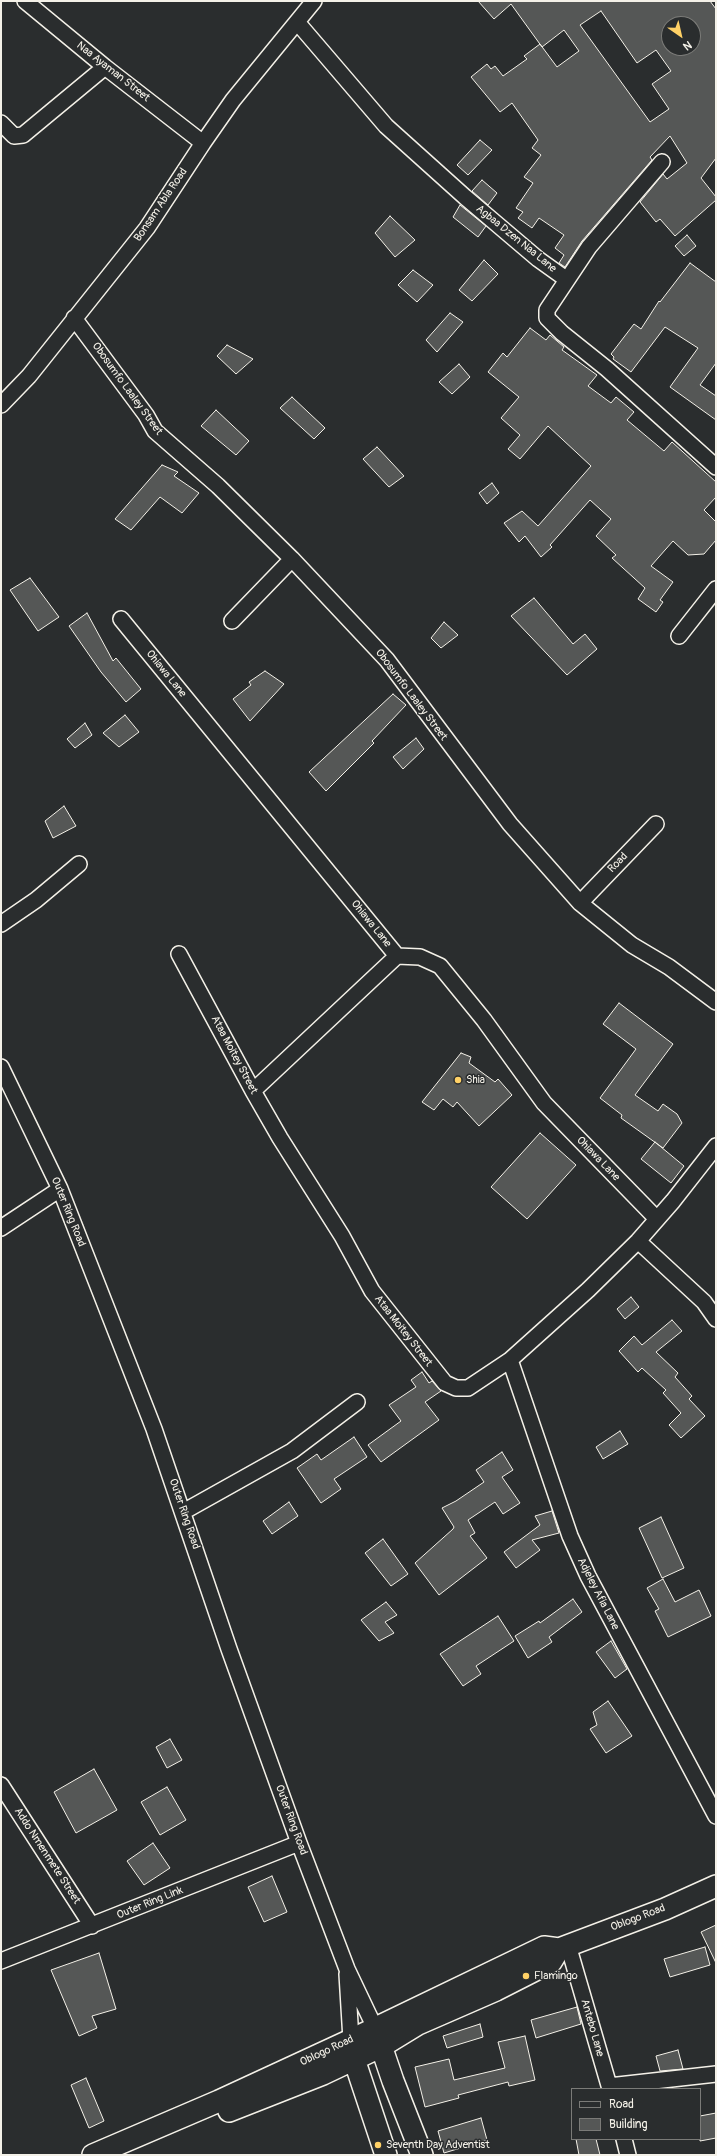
<!DOCTYPE html>
<html>
<head>
<meta charset="utf-8">
<style>
	body { margin:0 }
	#map { position:relative; width:717px; height:2156px; overflow:hidden; background:#2a2d2e; font-family:Pangolin,sans-serif }
	canvas { display:block }
	.frame { position:absolute; inset:0; border:2px solid #f4f1e8; pointer-events:none }
	.legend { position:absolute; left:571px; top:2088px; width:130px; height:52px; box-sizing:border-box; background:#2a2d2e; border:1px solid #7b7b78; margin:0; padding:5px 7px; list-style:none; font-size:12px; color:#f4f1e8 }
	.legend li { display:flex; align-items:center; gap:8px; height:20px }
	.legend b { width:20px; border:1px solid #7b7b78 }
	.north { position:absolute; left:661px; top:16px; width:40px; height:40px; box-sizing:border-box; background:#2a2d2e; border:1px solid #7b7b78; border-radius:50%; rotate:146deg; font-size:11px; font-weight:700; line-height:16px; text-align:center; color:#f4f1e8 }
	.north::after { content:''; display:block; margin:auto; width:14px; height:18px; background:#ffd166; clip-path:polygon(50% 0,100% 100%,50% 72%,0 100%) }
</style>
</head>
<body>
<div id="map">
<canvas width="717" height="2156"></canvas>
<div class="frame"></div>
<ul class="legend">
<li><b style="height:5px;background:#2a2d2e"></b>Road</li>
<li><b style="height:11px;background:#555756"></b>Building</li>
</ul>
<div class="north">N</div>
</div>
<script>
const ctx = document.querySelector('canvas').getContext('2d');
ctx.lineJoin = 'round';
function fill(path, color) {
  ctx.fillStyle = color;
  ctx.fill(path, 'evenodd');
}
function toPath(rows) {
  const path = new Path2D();
  for (const r of rows) {
    path.moveTo(r[0], r[1]);
    for (let i = 2; i < r.length; i += 2) path.lineTo(r[i], r[i + 1]);
  }
  return path;
}
function stroke(path, color, width, dash) {
  ctx.strokeStyle = color;
  ctx.lineWidth = width;
  ctx.lineCap = dash ? 'butt' : 'round';
  ctx.setLineDash(dash || []);
  ctx.stroke(path);
}
function write(font, color, halo, rows, align = 'center') {
  ctx.font = font + ' Pangolin,sans-serif';
  ctx.lineWidth = 3;
  ctx.setLineDash([]);
  ctx.textBaseline = 'middle';
  ctx.strokeStyle = halo;
  ctx.fillStyle = color;
  for (const [text, x, y, turn = 0] of rows) {
    ctx.save();
    ctx.translate(x, y);
    ctx.rotate((+turn || 0) * Math.PI / 180);
    ctx.textAlign = isNaN(turn) ? turn : align;
    if (halo) ctx.strokeText(text, 0, 0);
    ctx.fillText(text, 0, 0);
    ctx.restore();
  }
}
const building = toPath([
	[478,1,710,1,716,9,716,158,701,178,716,197,716,200,675,236,660,219,656,222,640,202,663,174,667,179,687,163,670,136,650,157,652,160,582,241,565,267,559,263,564,255,555,248,564,235,539,218,532,228,518,218,523,212,516,208,533,183,524,177,541,155,532,148,538,140,512,103,500,112,471,77,487,64,491,69,495,66,503,76,527,59,524,56,540,44,557,67,579,51,564,30,542,47,511,4,494,19,478,1],
	[601,11,637,63,656,50,671,71,652,84,669,109,650,122,580,25,601,11],
	[669,24,693,24,693,48,669,48,669,24],
	[480,140,492,150,468,175,457,165,480,140],
	[482,180,497,193,488,205,472,191,482,180],
	[460,205,486,226,478,237,453,217,460,205],
	[390,216,415,240,395,257,375,233,390,216],
	[687,235,696,246,684,256,675,246,687,235],
	[484,260,498,274,472,301,459,290,484,260],
	[690,263,716,282,716,363,700,385,716,396,716,420,670,387,698,348,665,327,631,372,613,359,614,357,611,354,634,324,641,329,659,301,660,302,690,263],
	[413,270,433,285,417,302,398,285,413,270],
	[450,313,463,322,437,352,426,340,450,313],
	[530,328,546,340,550,335,564,347,562,350,597,375,588,386,611,403,616,397,634,412,627,420,664,451,672,442,716,482,716,497,704,510,716,522,716,540,704,554,688,555,673,541,651,566,673,582,660,600,663,602,656,612,638,599,645,588,612,558,616,555,596,536,611,519,590,500,550,545,552,547,541,557,525,536,519,542,504,523,522,511,538,526,591,466,548,426,520,459,508,449,520,435,501,418,519,397,488,372,503,353,507,357,530,328],
	[227,345,253,359,236,374,217,356,227,345],
	[459,364,470,377,452,394,439,382,459,364],
	[292,397,325,428,314,439,280,408,292,397],
	[216,410,249,441,236,455,201,426,216,410],
	[377,447,404,476,389,487,363,459,377,447],
	[162,465,178,472,174,476,199,493,182,513,160,497,131,530,115,519,162,465],
	[492,483,499,493,487,504,479,493,492,483],
	[30,578,59,617,38,631,10,590,30,578],
	[534,598,573,644,585,634,597,649,567,675,511,616,534,598],
	[87,613,113,661,116,658,141,689,126,702,101,672,69,626,87,613],
	[444,622,458,635,441,648,431,638,444,622],
	[265,671,284,684,250,721,233,699,251,685,249,682,265,671],
	[393,694,406,705,372,741,374,743,326,791,309,772,393,694],
	[125,715,139,732,119,747,103,733,125,715],
	[85,723,92,735,75,748,67,739,85,723],
	[416,738,424,749,403,769,393,757,416,738],
	[64,806,76,826,53,838,45,821,64,806],
	[619,1003,673,1044,635,1095,658,1111,663,1104,677,1114,682,1123,663,1148,621,1118,622,1115,600,1098,636,1049,603,1024,619,1003],
	[461,1053,471,1057,469,1063,495,1082,498,1079,512,1095,479,1126,457,1102,453,1107,443,1099,434,1110,422,1102,461,1053],
	[540,1133,576,1165,527,1219,491,1187,540,1133],
	[655,1142,684,1166,671,1183,641,1159,655,1142],
	[631,1297,639,1307,625,1319,617,1309,631,1297],
	[672,1320,682,1331,656,1352,678,1373,675,1377,692,1396,689,1399,705,1416,681,1438,669,1425,681,1413,663,1393,666,1390,642,1368,638,1372,619,1351,634,1336,642,1345,672,1320],
	[422,1372,429,1383,432,1381,441,1391,425,1402,439,1420,381,1462,368,1445,401,1421,389,1405,416,1387,411,1380,422,1372],
	[620,1431,628,1444,603,1459,596,1447,620,1431],
	[354,1437,367,1457,334,1479,341,1489,321,1503,297,1468,317,1454,321,1460,354,1437],
	[502,1452,513,1470,502,1477,520,1503,503,1514,495,1502,468,1520,475,1533,470,1536,487,1558,439,1595,415,1563,453,1529,454,1527,442,1508,456,1501,484,1482,476,1470,502,1452],
	[289,1502,298,1516,272,1534,263,1521,289,1502],
	[552,1511,559,1533,532,1540,540,1550,516,1568,504,1552,540,1525,535,1516,552,1511],
	[661,1517,684,1568,662,1578,639,1528,661,1517],
	[383,1539,408,1574,391,1586,365,1553,383,1539],
	[663,1579,675,1602,699,1590,711,1616,668,1637,655,1611,659,1609,647,1588,663,1579],
	[573,1599,582,1612,549,1637,552,1642,528,1658,515,1636,539,1621,540,1623,573,1599],
	[386,1602,397,1615,385,1622,394,1633,379,1641,361,1620,386,1602],
	[498,1616,514,1641,476,1666,481,1674,463,1686,440,1654,498,1616],
	[611,1641,627,1669,615,1678,596,1652,611,1641],
	[608,1701,632,1736,606,1753,590,1729,597,1725,593,1712,608,1701],
	[170,1739,182,1760,167,1768,156,1747,170,1739],
	[94,1769,117,1810,76,1833,54,1792,94,1769],
	[167,1787,186,1820,160,1835,141,1802,167,1787],
	[153,1843,170,1868,144,1885,127,1861,153,1843],
	[272,1876,287,1912,264,1922,248,1887,272,1876],
	[716,1925,716,1963,701,1932,716,1925],
	[705,1947,710,1965,670,1977,664,1959,705,1947],
	[99,1953,116,2009,92,2016,97,2028,79,2036,51,1970,99,1953],
	[577,2007,581,2024,536,2038,531,2020,577,2007],
	[480,2024,483,2037,447,2048,443,2036,480,2024],
	[525,2036,535,2080,509,2086,508,2082,458,2095,459,2098,425,2107,415,2067,449,2059,454,2080,505,2068,498,2042,525,2036],
	[678,2050,683,2069,660,2071,656,2056,678,2050],
	[86,2078,104,2121,89,2128,71,2085,86,2078],
	[716,2113,716,2138,700,2141,700,2116,716,2113],
	[481,2118,487,2140,444,2153,438,2131,481,2118],
	[576,2139,596,2139,600,2155,579,2155,576,2139]
]);
const street = toPath([
	[25,1,105,67,203,143],
	[297,22,386,126,465,197,538,259,566,279],
	[1,123,14,136,23,135,105,67],
	[662,162,589,247,547,310,547,318,562,333,607,369,716,467],
	[74,318,146,415,155,431,218,486,292,559,387,660,510,824,580,903,632,945,669,967,716,1002],
	[1,405,29,376,147,228,203,143,233,100,314,1],
	[121,619,397,956,420,957,440,966,484,1020,544,1103,657,1219],
	[232,621,292,559],
	[679,636,716,589],
	[580,903,656,824],
	[1,924,36,900,79,864],
	[179,954,253,1091,280,1138,342,1236,372,1291,445,1383,456,1388,468,1388,510,1360,588,1290,638,1241,673,1201,716,1146],
	[1,1067,60,1189,154,1429,229,1649,299,1843,347,1969,375,2028],
	[253,1091,397,956],
	[1,1228,60,1189],
	[638,1241,704,1302,716,1319],
	[510,1360,570,1536,588,1576,716,1816],
	[183,1512,292,1451,357,1402],
	[1,1785,92,1926],
	[568,1945,610,2089],
	[1,1961,299,1843],
	[347,1974,351,2040],
	[609,2086,716,2074],
	[624,2139,628,2155]
]);
const secondary = toPath([
	[377,2034,393,2081,422,2155],
	[352,2045,354,2059,386,2155],
	[229,2111,323,2074,382,2046,418,2024,496,1990,551,1962,559,1949],
	[93,2155,219,2101,351,2040,544,1947,559,1949,665,1909,716,1886]
]);
const markers = [
	[458,1080,4,"#ffd166"],
	[526,1976,4,"#ffd166"],
	[378,2145,4,"#ffd166"]
];
const streetNames = [
	["Naa Ayaman Street",113,72,38],
	["Bonsam Abla Road",161,205,-56],
	["Agbaa Dzen Naa Lane",516,239,39],
	["Obosumfo Laaley Street",127,389,54],
	["Ohiawa Lane",166,674,51],
	["Obosumfo Laaley Street",411,695,53],
	["Road",618,863,-46],
	["Ohiawa Lane",371,924,51],
	["Ataa Moitey Street",234,1055,62],
	["Ohiawa Lane",598,1159,46],
	["Outer Ring Road",68,1212,68],
	["Ataa Moitey Street",403,1331,52],
	["Outer Ring Road",184,1514,71],
	["Adjeley Afia Lane",598,1594,63],
	["Outer Ring Road",291,1820,70],
	["Addo Nmenmete Street",47,1856,57],
	["Outer Ring Link",150,1903,-22],
	["Oblogo Road",638,1918,-21],
	["Antebo Lane",592,2028,74],
	["Oblogo Road",327,2051,-25]
];
const poiNames = [
	["Shia",466,1080],
	["Flamingo",534,1976],
	["Seventh Day Adventist",386,2145]
];
fill(building, '#555756');
stroke(building, '#f4f1e8', 1);
stroke(street, '#f4f1e8', 18);
stroke(secondary, '#f4f1e8', 24);
stroke(street, '#2a2d2e', 15);
stroke(secondary, '#2a2d2e', 21);
for (const [x, y, r, color] of markers) {
  const dot = new Path2D();
  dot.arc(x, y, r, 0, 2 * Math.PI);
  ctx.fillStyle = color;
  ctx.fill(dot);
  stroke(dot, '#2a2d2e', 1.5);
}
write('11px', '#f4f1e8', '#2a2d2e', streetNames);
write('11px', '#f4f1e8', '#2a2d2e', poiNames, 'left');
</script>
</body>
</html>
